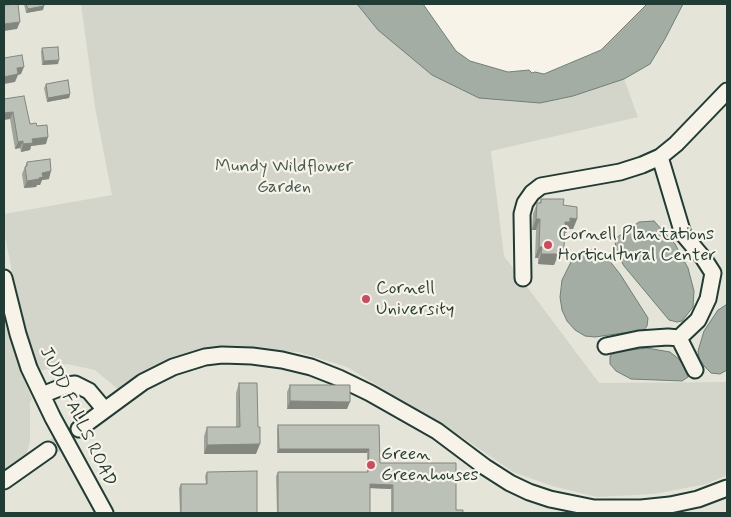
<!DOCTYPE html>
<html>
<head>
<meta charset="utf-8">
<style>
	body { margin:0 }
	#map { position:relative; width:731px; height:517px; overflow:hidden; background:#f7f3e8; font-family:Mynerve,sans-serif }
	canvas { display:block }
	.frame { position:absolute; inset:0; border:5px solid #1f3d34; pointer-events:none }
</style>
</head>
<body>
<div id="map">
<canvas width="731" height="517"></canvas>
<div class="frame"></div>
</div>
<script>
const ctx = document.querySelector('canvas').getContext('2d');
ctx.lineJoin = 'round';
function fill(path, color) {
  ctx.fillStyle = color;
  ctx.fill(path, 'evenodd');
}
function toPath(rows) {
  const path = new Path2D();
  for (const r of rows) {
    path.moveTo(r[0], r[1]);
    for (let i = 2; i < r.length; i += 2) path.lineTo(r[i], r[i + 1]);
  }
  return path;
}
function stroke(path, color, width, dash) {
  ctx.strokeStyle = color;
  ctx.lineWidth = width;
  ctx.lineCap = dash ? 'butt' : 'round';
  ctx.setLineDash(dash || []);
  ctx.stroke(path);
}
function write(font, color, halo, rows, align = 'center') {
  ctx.font = font + ' Mynerve,sans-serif';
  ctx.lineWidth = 4.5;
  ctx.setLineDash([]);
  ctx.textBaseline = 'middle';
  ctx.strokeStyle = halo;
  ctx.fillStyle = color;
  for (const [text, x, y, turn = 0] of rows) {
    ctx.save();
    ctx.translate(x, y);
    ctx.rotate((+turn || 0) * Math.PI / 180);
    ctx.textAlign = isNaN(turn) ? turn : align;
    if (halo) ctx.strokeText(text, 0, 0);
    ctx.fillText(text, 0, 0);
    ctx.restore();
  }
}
const built = toPath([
	[4,4,388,4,455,70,547,86,615,57,665,4,727,4,727,513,4,513]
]);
const green = toPath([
	[81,4,357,4,378,30,432,75,573,96,624,79,638,117,491,151,504,256,599,383,727,382,727,475,707,484,654,494,597,497,552,486,513,472,465,439,347,367,298,352,242,348,201,351,152,369,119,390,95,370,67,364,39,371,19,306,4,232,4,214,112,195,95,107],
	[4,314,16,359,32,399,30,402,30,441,26,457,4,471]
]);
const water = toPath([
	[357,4,423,4,456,51,470,61,508,72,529,70,532,73,535,72,544,74,601,50,647,4,683,4,665,39,650,64,624,79,573,96,540,103,479,98,432,75,378,30,357,4],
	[654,221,675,244,688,268,694,291,693,307,682,321,677,322,669,320,624,266,618,255,616,248,615,241,616,238,639,222,654,221],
	[591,250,604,254,620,274,648,318,647,326,644,330,595,337,585,336,575,330,567,321,562,310,560,297,562,280,574,256,582,251,591,250],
	[726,305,727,306,727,370,720,374,711,373,704,366,699,358,698,351,704,331,718,310,726,305],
	[647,348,670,352,680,360,686,369,688,377,682,381,631,379,616,371,610,364,610,356,615,352,647,348]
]);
const minorTunnel = toPath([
	[48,450,79,429]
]);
const minor = toPath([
	[4,278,18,334,29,368,53,418,105,513],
	[523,278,522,214,525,203,532,193,541,186,620,172,642,165,660,157,676,144,727,91],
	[679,338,695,370],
	[606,346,639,339,668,337,679,338,698,320,708,299,713,273,704,259,683,234,660,157],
	[42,395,67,385,75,384,89,391,105,410],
	[79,429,143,382,173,367,205,357,222,355,252,356,282,360,311,367,339,378,370,393,437,431,485,467,510,483,529,492,550,499,594,508,641,508,670,505,698,499,727,488],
	[4,481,48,450]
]);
const wall = toPath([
	[24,4,44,4,43,10,26,13],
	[42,48,58,64,42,65,41,52],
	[46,84,70,94,69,98,47,102,44,88],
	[4,99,30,124,37,126,46,144,31,146,30,150,21,152,20,148,15,149,10,119],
	[27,162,49,179,42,180,40,185,37,185,36,187,24,188,22,174],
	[541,199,563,205,577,219,573,229,568,229,566,233,564,232,564,248,560,258,557,258,554,265,538,264,538,258,535,258,536,230,532,230,533,214,537,203,539,203],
	[239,383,258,427,256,454,204,454,204,436,207,427,236,427,236,393],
	[290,385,347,409,287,409,287,392],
	[278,425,379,425,380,463,456,510,463,513,391,513,391,489,370,488,370,513,277,513,276,476,278,472,367,472,367,453,277,453,277,429],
	[207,472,257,513,180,513,179,488,181,484,206,484,205,476]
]);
const shadedWall = toPath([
	[44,6,43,10,26,13,28,9],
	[20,22,17,29,4,31,4,24],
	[59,60,58,64,42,65,44,61],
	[24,67,21,74,18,75,15,82,4,84,4,77,17,68],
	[70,94,69,98,47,102,48,98],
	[13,112,10,119,4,120,4,113],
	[48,137,46,144,31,146,30,150,21,152,23,144,32,139],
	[23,141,20,148,15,149,18,142],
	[51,171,49,179,42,180,40,185,37,185,36,187,24,188,27,181,42,173],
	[570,218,577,219,573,229,568,229,566,233,561,232,565,222],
	[536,219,540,219,536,230,532,230],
	[539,247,542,247,538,258,535,258],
	[559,248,564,248,560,258,557,258,554,265,538,264,541,254],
	[290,401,350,402,347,409,287,409],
	[260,444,256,454,204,454,207,445],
	[279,449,369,449,367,453,277,453],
	[370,484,393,485,391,489,369,488]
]);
const building = toPath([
	[18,4,20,22,4,24,4,5,18,4],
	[26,4,44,4,44,6,28,9,26,4],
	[58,47,59,60,44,61,42,48,58,47],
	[22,55,24,67,17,68,18,74,4,77,4,58,22,55],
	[68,80,70,94,48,98,46,84,68,80],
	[24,96,30,124,36,123,37,126,47,125,48,137,32,139,33,143,23,144,23,141,18,142,13,112,4,113,4,99,24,96],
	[50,159,51,171,42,173,43,177,39,178,39,179,27,181,25,167,27,166,27,162,50,159],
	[541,199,564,199,563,205,577,207,577,219,570,218,570,222,565,222,564,248,559,248,558,254,541,254,542,247,539,247,540,219,536,219,537,203,541,203,541,199],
	[239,383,257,383,258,427,260,427,260,444,207,445,207,427,240,427,239,383],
	[290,385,350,385,350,402,290,401,290,385],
	[278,425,379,425,380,463,456,463,456,510,463,510,463,513,393,513,393,485,370,484,370,513,278,513,278,472,368,472,369,449,279,449,278,425],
	[257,471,257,513,181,513,181,484,207,484,207,472,257,471]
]);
const markers = [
	[548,245,5,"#d1495b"],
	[366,299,5,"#d1495b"],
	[371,465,5,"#d1495b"]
];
const parkNames = [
	["Mundy Wildflower",284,167],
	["Garden",284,188]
];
const poiNames = [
	["Cornell Plantations",558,235],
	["Horticultural Center",558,256],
	["Cornell",376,289],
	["University",376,310],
	["Green",381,455],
	["Greenhouses",381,476]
];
const streetNames = [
	["JUDD FALLS ROAD",77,417,64]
];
fill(built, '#e5e4d9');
fill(green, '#d3d5ca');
fill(water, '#a4ada3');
stroke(water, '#6f8077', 1);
stroke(minorTunnel, '#cccfc4', 15, [15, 8]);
stroke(minor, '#1f3d34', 19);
stroke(minor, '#f7f3e8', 15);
fill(wall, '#a1a69d');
fill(shadedWall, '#83877f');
fill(building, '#bbc1b6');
stroke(building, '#83877f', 1);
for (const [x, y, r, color] of markers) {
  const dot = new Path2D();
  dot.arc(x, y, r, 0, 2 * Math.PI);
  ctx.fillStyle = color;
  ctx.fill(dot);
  stroke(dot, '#f7f3e8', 2);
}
write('18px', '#435b52', '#f7f3e8', parkNames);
write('18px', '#1f3d34', '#f7f3e8', poiNames, 'left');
write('18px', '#1f3d34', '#f7f3e8', streetNames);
</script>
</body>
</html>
